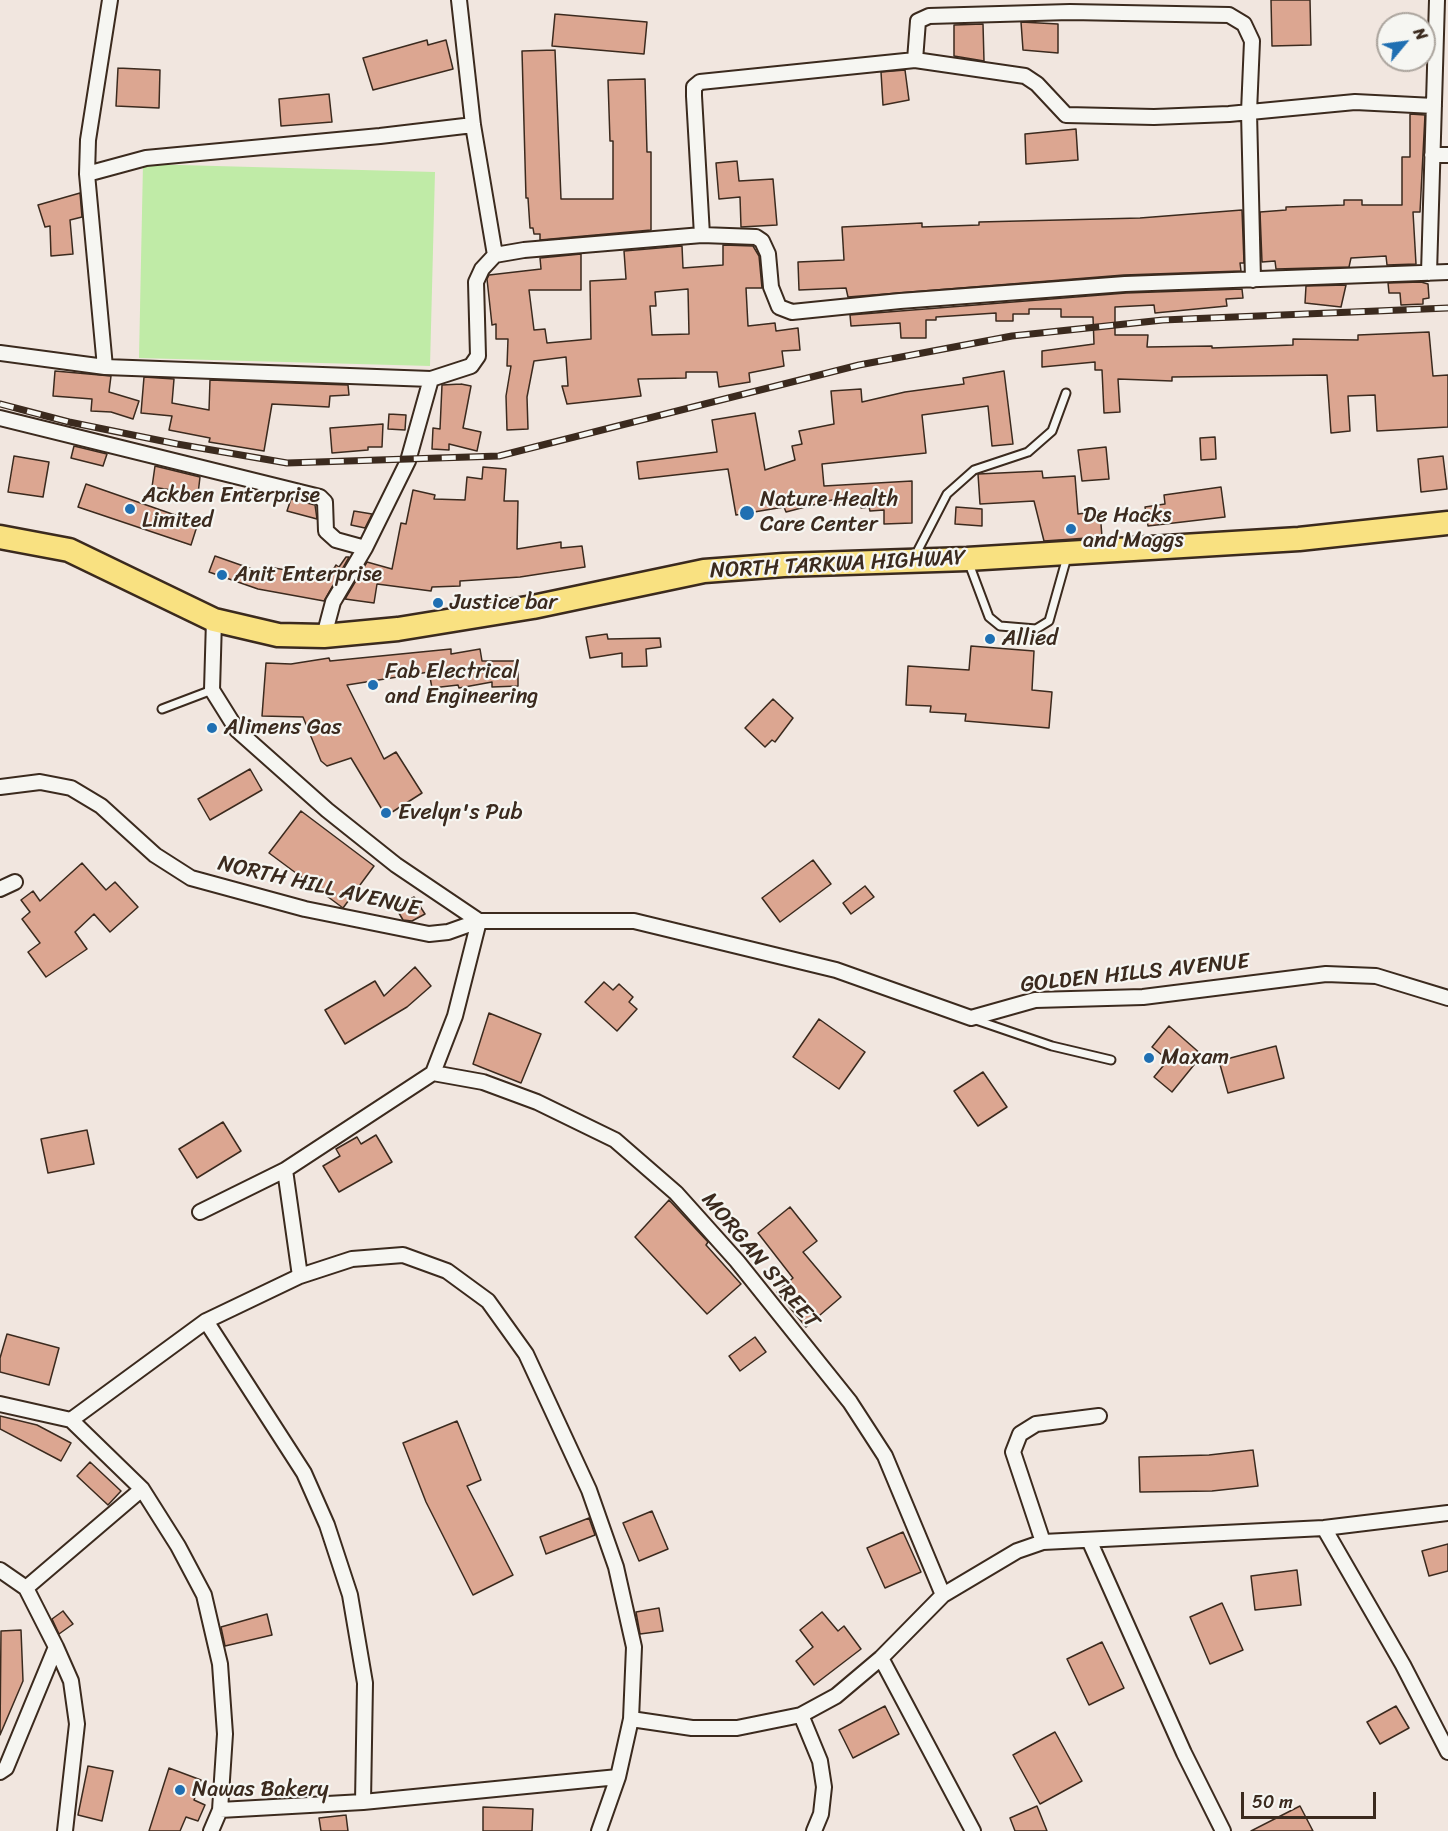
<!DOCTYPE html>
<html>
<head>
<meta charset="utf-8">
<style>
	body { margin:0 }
	#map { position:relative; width:1448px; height:1831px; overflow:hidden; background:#f1e6df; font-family:Sriracha,sans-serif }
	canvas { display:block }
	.north { position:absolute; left:1376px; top:12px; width:60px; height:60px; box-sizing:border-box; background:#f6f6f2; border:2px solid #aba49d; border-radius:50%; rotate:61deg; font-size:16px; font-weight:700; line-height:24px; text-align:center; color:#3b2a1e }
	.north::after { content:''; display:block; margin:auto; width:21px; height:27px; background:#1f6fb2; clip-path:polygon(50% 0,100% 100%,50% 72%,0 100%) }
	.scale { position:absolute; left:1241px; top:1792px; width:135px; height:27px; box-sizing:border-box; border:3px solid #3b2a1e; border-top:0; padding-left:8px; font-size:18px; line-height:21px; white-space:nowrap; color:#3b2a1e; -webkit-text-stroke:4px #f6f6f2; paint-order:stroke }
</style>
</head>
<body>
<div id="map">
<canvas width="1448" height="1831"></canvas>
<div class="north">N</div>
<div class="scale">50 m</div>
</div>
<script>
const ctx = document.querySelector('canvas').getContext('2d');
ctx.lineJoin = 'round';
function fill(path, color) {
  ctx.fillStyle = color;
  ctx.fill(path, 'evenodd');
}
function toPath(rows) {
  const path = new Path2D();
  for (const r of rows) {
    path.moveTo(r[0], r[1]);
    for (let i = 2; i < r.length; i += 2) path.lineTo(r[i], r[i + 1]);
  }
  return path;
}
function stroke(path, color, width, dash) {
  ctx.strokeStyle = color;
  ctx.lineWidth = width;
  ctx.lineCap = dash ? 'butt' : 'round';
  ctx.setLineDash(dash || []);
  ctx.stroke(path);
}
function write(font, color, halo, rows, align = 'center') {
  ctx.font = font + ' Sriracha,sans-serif';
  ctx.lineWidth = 4.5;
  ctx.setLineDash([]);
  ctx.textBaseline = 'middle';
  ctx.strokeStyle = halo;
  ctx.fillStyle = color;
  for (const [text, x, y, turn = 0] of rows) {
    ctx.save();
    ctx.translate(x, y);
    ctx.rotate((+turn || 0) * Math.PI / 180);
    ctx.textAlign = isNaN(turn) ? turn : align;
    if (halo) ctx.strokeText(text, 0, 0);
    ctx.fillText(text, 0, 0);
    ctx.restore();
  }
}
const green = toPath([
	[143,164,435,172,430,366,139,358]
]);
const building = toPath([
	[1271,0,1310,0,1311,45,1272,46,1271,0],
	[555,14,647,22,644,54,552,46,555,14],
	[1021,22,1058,24,1058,53,1023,50,1021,22],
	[983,24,984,61,954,56,954,25,983,24],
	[427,40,428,45,446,40,453,69,373,90,363,58,427,40],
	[555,50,561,199,613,199,613,141,610,141,608,80,645,79,647,152,651,152,651,230,540,240,540,234,534,234,533,228,530,228,528,198,526,198,522,51,555,50],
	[118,68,160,70,159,108,116,106,118,68],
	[905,70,909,100,883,105,881,72,905,70],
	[329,94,332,122,281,126,279,99,329,94],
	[1410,114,1425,115,1420,212,1413,212,1416,264,1387,265,1386,256,1351,258,1349,267,1276,269,1275,261,1262,262,1260,212,1286,210,1286,207,1344,205,1344,200,1362,200,1362,205,1402,205,1402,157,1410,157,1410,114],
	[1076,129,1078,160,1026,164,1025,134,1076,129],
	[737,161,739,181,773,179,777,225,741,227,740,197,719,199,716,163,737,161],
	[80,193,82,217,70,220,73,254,51,256,50,226,45,227,38,205,80,193],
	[1242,210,1244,263,1240,263,1241,271,1124,275,848,297,846,288,799,290,798,262,844,260,842,227,922,223,922,227,979,225,979,222,1140,218,1242,210],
	[723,245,753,246,759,256,762,288,746,288,748,326,775,323,776,331,798,328,800,350,782,351,784,366,749,373,750,382,719,387,717,372,686,372,686,378,638,379,641,396,567,404,562,386,568,386,566,357,534,361,527,397,528,429,507,430,506,396,511,366,507,366,508,339,496,339,496,324,492,325,487,279,489,275,541,269,540,258,581,254,581,290,529,290,534,330,545,329,547,343,591,339,590,281,626,279,624,251,682,246,683,268,723,265,723,245],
	[688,289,689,334,652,335,650,306,656,306,655,292,688,289],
	[1421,282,1428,284,1429,298,1423,299,1423,304,1401,305,1400,293,1389,293,1388,283,1421,282],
	[1346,285,1341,307,1305,303,1306,286,1346,285],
	[1242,289,1243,298,1226,299,1227,306,1155,313,1154,305,1115,307,1115,335,1148,335,1147,347,1212,346,1212,348,1293,345,1293,339,1358,340,1358,335,1429,332,1433,376,1448,375,1448,427,1377,431,1375,395,1348,396,1350,431,1331,433,1327,375,1172,377,1172,381,1118,379,1120,412,1104,413,1102,370,1095,370,1095,362,1042,367,1042,351,1094,344,1093,317,1061,317,1061,309,1029,309,1029,314,1013,314,1013,321,996,321,996,313,936,317,936,320,926,320,926,338,901,338,900,323,851,326,850,315,1126,293,1242,289],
	[55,371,111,376,109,392,139,401,133,419,111,412,91,411,92,399,53,396,55,371],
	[1004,371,1013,444,992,446,988,406,922,415,926,453,822,464,824,486,912,481,912,523,884,524,884,510,870,511,869,507,861,508,861,504,837,505,836,499,786,512,784,507,736,515,728,469,639,479,637,462,717,452,712,420,755,413,765,470,795,460,792,446,802,444,799,431,834,424,831,391,861,389,862,402,905,392,964,384,963,378,1004,371],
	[144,377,174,379,172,403,209,410,210,380,348,385,349,395,330,396,329,407,272,404,264,451,209,442,210,438,169,430,172,416,141,413,144,377],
	[461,384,471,386,463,428,481,432,477,451,449,444,449,450,432,449,433,428,440,429,442,385,461,384],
	[389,414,406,415,405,430,388,429,389,414],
	[383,424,382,447,368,447,368,450,332,453,330,428,383,424],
	[1215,437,1216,459,1201,460,1200,438,1215,437],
	[74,446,107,454,103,466,71,458,74,446],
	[1106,447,1109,479,1082,481,1078,450,1106,447],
	[14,456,49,462,43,497,8,492,14,456],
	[1443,456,1447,489,1421,492,1418,459,1443,456],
	[155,466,200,477,198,494,152,487,155,466],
	[483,467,506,469,504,501,518,501,517,549,561,542,561,548,582,546,585,567,520,577,460,581,460,586,432,587,431,591,377,584,374,603,345,599,367,562,392,569,401,523,406,524,413,490,435,495,434,499,465,500,467,477,482,479,483,467],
	[1042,471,1043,478,1075,476,1078,514,1100,511,1102,537,1044,541,1034,501,980,504,978,474,1042,471],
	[86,484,198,523,191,545,78,507,86,484],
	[1221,487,1225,517,1148,526,1145,507,1165,504,1164,495,1221,487],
	[291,499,315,505,317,519,287,511,291,499],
	[956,507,982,509,982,526,955,524,956,507],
	[354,511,372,514,365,528,351,525,354,511],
	[215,556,272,576,274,568,329,577,336,565,339,567,346,557,349,557,324,601,258,589,209,572,215,556],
	[607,634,608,639,660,638,661,647,646,649,647,666,622,667,622,653,590,658,586,637,607,634],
	[971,646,1034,651,1032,690,1052,692,1049,728,965,721,966,714,930,712,931,706,906,705,908,666,969,670,971,646],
	[451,649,451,654,480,649,482,661,518,661,518,686,492,687,492,682,459,688,458,685,432,688,429,672,347,685,384,759,396,752,422,793,386,816,351,758,327,766,321,761,303,717,262,716,266,663,291,664,329,658,330,661,451,649],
	[773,699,793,718,775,742,772,740,765,747,745,728,773,699],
	[250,769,262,790,210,820,198,799,250,769],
	[301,811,374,866,343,908,269,853,301,811],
	[813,860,831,884,780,922,762,898,813,860],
	[82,863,106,890,115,882,138,907,110,932,94,914,75,932,87,949,46,977,28,952,40,943,22,919,30,912,21,900,33,891,40,901,82,863],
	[865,886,874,897,851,914,843,903,865,886],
	[414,897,425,914,412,921,403,920,396,908,414,897],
	[415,967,431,986,407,1007,345,1044,325,1010,375,981,384,996,415,967],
	[604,982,613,990,619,984,633,997,629,1002,637,1009,617,1031,585,1002,604,982],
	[489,1013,541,1034,521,1083,473,1064,489,1013],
	[819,1019,865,1052,839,1089,793,1057,819,1019],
	[1169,1026,1202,1055,1172,1092,1154,1077,1168,1060,1152,1047,1169,1026],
	[1276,1046,1284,1078,1228,1093,1219,1061,1276,1046],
	[983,1072,1007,1107,978,1126,954,1091,983,1072],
	[223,1122,241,1151,197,1178,179,1149,223,1122],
	[87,1130,94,1164,48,1173,41,1139,87,1130],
	[376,1135,392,1162,339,1192,323,1166,340,1156,336,1149,357,1137,361,1144,376,1135],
	[669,1200,708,1242,706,1245,741,1284,707,1314,635,1237,669,1200],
	[790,1207,817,1241,803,1252,841,1297,806,1327,777,1292,793,1278,758,1233,790,1207],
	[7,1334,59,1348,49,1385,0,1372,0,1358,7,1334],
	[755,1337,766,1352,740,1371,729,1356,755,1337],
	[0,1416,37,1425,71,1443,61,1461,0,1429,0,1416],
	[457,1421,481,1480,467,1486,513,1575,473,1595,426,1502,403,1443,457,1421],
	[1253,1450,1258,1486,1212,1491,1140,1492,1139,1457,1209,1455,1253,1450],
	[90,1462,121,1491,108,1505,77,1476,90,1462],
	[652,1511,668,1549,639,1561,623,1523,652,1511],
	[589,1518,595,1535,546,1554,540,1537,589,1518],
	[903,1532,921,1572,885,1588,867,1548,903,1532],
	[1448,1544,1448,1571,1429,1576,1422,1551,1448,1544],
	[1297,1570,1301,1605,1255,1610,1251,1576,1297,1570],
	[1222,1603,1243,1650,1210,1664,1190,1617,1222,1603],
	[659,1608,663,1631,640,1634,636,1612,659,1608],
	[63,1611,73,1624,59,1634,52,1619,63,1611],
	[822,1612,838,1631,844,1626,861,1649,814,1685,796,1661,813,1647,800,1630,822,1612],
	[267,1614,272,1635,225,1646,221,1627,267,1614],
	[21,1630,23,1681,0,1735,1,1631,21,1630],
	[1102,1642,1124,1688,1089,1705,1067,1659,1102,1642],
	[885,1706,899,1734,853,1758,839,1730,885,1706],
	[1396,1706,1409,1728,1380,1744,1367,1722,1396,1706],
	[1055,1732,1082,1781,1040,1804,1013,1755,1055,1732],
	[88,1766,113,1771,102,1821,78,1815,88,1766],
	[169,1768,201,1780,194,1800,205,1805,198,1821,186,1817,180,1831,149,1831,169,1768],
	[1037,1806,1047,1831,1015,1831,1010,1818,1037,1806],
	[1300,1806,1313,1831,1251,1831,1300,1806],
	[483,1807,533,1809,532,1831,483,1831,483,1807],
	[346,1815,348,1831,321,1831,319,1818,346,1815]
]);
const service = toPath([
	[915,556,947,494,974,470,1028,452,1052,431,1066,393],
	[968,561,989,617,1000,626,1036,629,1049,621,1067,557],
	[162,709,212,690],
	[973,1019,1052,1046,1111,1060]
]);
const minor = toPath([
	[459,0,473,125,495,255,524,250,702,235,756,237,762,241,768,254,771,287,779,307,792,312,900,301,1125,284,1448,272],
	[915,60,918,21,929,16,1070,12,1229,15,1244,24,1252,41,1249,112,1253,280],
	[1432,155,1448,155],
	[87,174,146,158,380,136,473,125],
	[702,235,694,96,694,87,700,82,915,60,1025,76,1037,84,1066,115,1154,117,1229,114,1355,102,1434,106],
	[1429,273,1437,0],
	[0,353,105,367,431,379],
	[105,367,87,174,88,140,110,0],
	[0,418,320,497,325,502,326,531,336,540,365,548],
	[214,620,212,690,237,730,327,810,396,865,479,921],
	[324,636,333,602,365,548,408,461,431,379,471,366,478,356,476,282,482,269,495,255],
	[0,787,40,782,71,788,101,806,155,855,191,878,305,909,429,934,448,932,479,921,634,921,836,970,971,1018,1035,1000,1143,997,1326,974,1376,976,1448,998],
	[0,889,15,882],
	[433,1073,483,1082,537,1102,615,1140,676,1193,737,1261,850,1402,885,1456,943,1595],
	[200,1212,285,1170],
	[300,1276,285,1170,433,1073,455,1016,479,921],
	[206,1321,304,1473,327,1525,350,1595,365,1683,363,1802],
	[0,1404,71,1420],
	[71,1420,206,1321,300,1276,352,1259,403,1255,447,1271,488,1301,526,1354,589,1490,616,1567,634,1647,631,1719,618,1777,599,1831],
	[71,1420,142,1489,178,1546,204,1595,220,1664,225,1734,220,1810,211,1831],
	[1324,1528,1403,1665,1448,1752],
	[1089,1540,1184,1753,1223,1831],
	[1043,1542,1013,1452,1020,1434,1036,1424,1099,1416],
	[0,1570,26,1588,56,1647,6,1768,0,1772],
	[26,1588,142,1489],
	[56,1647,71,1681,77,1724,65,1831],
	[881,1658,973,1831],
	[801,1715,820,1761,824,1787,821,1814,814,1831],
	[631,1719,692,1728,737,1728,801,1715,836,1696,881,1658,943,1595,1017,1551,1043,1542,1324,1528,1448,1513],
	[220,1810,363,1802,618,1777]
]);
const primary = toPath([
	[0,537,69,550,214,620,278,635,324,636,398,629,533,607,704,571,784,565,967,559,1299,539,1448,523]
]);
const rail = toPath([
	[0,404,69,422,177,444,287,463,499,456,859,365,1012,336,1163,320,1448,308]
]);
const markers = [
	[130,509,6,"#1f6fb2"],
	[747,513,8,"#1f6fb2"],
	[1071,529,6,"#1f6fb2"],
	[222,575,6,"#1f6fb2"],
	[438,603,6,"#1f6fb2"],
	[990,639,6,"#1f6fb2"],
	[373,685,6,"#1f6fb2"],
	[212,728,6,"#1f6fb2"],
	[386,813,6,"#1f6fb2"],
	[1149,1058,6,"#1f6fb2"],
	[180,1790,6,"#1f6fb2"]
];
const poiNames = [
	["Ackben Enterprise",142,496],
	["Limited",142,521],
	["Nature Health",760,500],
	["Care Center",760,525],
	["De Hacks",1083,516],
	["and Maggs",1083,541],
	["Anit Enterprise",234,575],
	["Justice bar",450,603],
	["Allied",1002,639],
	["Fab Electrical",385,672],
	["and Engineering",385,697],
	["Alimens Gas",224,728],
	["Evelyn's Pub",398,813],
	["Maxam",1161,1058],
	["Nawas Bakery",192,1790]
];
const streetNames = [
	["NORTH TARKWA HIGHWAY",838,565,-3],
	["NORTH HILL AVENUE",319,887,13],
	["GOLDEN HILLS AVENUE",1135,974,-6],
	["MORGAN STREET",760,1261,50]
];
fill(green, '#c0eba7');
fill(building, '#dca691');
stroke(building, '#3b2a1e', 1.5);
stroke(service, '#3b2a1e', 11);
stroke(minor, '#3b2a1e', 18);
stroke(primary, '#3b2a1e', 27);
stroke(service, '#f6f6f2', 7);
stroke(minor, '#f6f6f2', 14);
stroke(primary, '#f9e181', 22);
stroke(rail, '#3b2a1e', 7);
stroke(rail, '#f6f6f2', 4.5, [14]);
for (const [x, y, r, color] of markers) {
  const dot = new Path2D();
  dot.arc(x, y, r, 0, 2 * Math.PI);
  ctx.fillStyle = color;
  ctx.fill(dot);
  stroke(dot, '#f6f6f2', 2);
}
write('22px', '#3b2a1e', '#f6f6f2', poiNames, 'left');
write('22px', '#3b2a1e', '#f6f6f2', streetNames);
</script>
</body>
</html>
